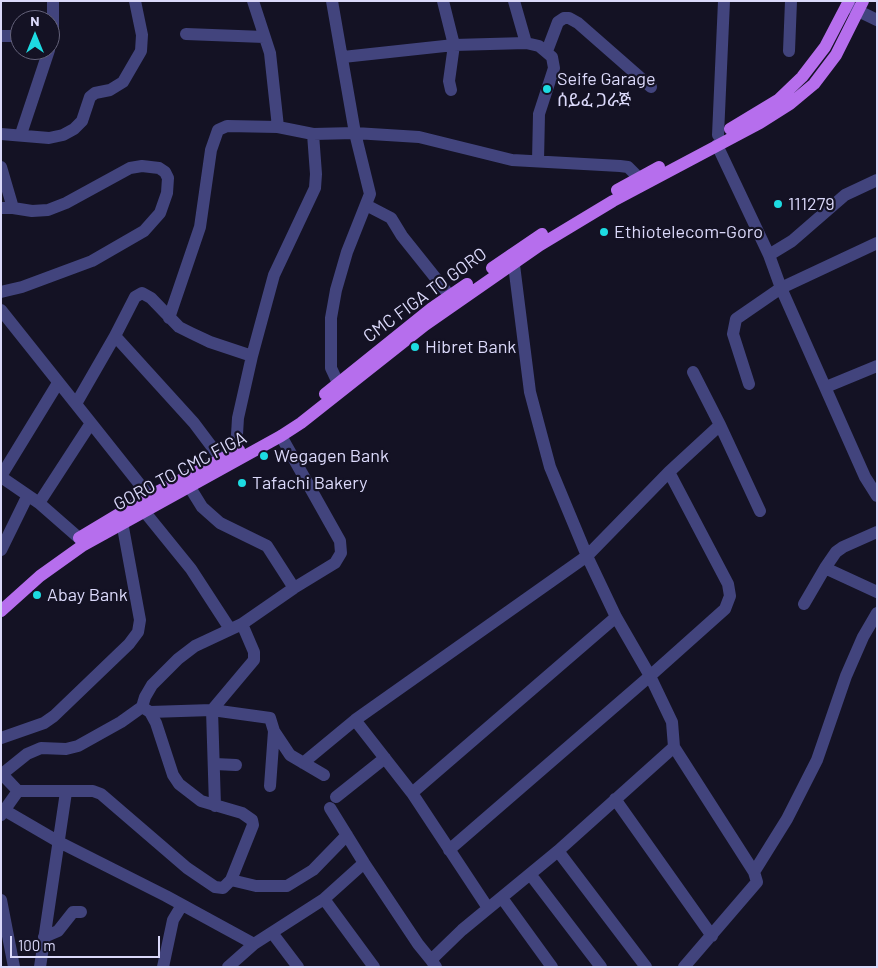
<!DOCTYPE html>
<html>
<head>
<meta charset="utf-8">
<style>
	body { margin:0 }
	#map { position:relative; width:878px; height:968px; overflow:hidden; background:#141224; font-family:Barlow,sans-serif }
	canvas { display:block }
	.frame { position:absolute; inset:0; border:2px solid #dbd9fa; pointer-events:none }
	.north { position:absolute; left:10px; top:10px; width:50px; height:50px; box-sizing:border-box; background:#141224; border:1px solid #64627a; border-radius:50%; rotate:0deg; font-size:14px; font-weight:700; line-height:20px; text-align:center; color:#dbd9fa }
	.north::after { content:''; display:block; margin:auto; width:18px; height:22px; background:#1ddbe2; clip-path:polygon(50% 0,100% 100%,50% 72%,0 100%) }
	.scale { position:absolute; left:10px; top:936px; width:150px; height:22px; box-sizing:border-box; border:2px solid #dbd9fa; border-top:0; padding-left:6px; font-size:15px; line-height:18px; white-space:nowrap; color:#dbd9fa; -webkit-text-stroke:4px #141224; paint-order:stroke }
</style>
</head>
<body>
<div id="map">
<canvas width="878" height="968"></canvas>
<div class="frame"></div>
<div class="north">N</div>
<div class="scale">100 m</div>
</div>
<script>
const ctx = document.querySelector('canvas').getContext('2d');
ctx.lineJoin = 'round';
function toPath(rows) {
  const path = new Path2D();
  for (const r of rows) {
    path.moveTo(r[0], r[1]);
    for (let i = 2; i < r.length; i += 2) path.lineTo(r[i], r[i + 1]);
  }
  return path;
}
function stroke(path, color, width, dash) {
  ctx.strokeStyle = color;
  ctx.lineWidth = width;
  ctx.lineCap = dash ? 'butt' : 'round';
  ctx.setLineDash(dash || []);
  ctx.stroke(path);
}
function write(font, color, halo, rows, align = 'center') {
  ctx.font = font + ' Barlow,"Noto Sans Ethiopic",sans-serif';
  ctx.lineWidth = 4.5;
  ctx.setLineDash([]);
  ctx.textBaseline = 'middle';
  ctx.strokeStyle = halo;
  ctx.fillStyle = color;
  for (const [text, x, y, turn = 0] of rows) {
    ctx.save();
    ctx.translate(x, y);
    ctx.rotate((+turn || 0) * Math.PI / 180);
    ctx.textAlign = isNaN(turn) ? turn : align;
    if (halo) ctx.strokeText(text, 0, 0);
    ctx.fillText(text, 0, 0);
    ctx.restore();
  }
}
const minor = toPath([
	[253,1,270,53,278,127],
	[443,1,454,45,449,81,451,90],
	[514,1,526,43],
	[850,7,877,20],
	[186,34,264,37],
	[1,36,20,36],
	[50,37,53,37,53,1],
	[547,51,558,22,564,18,569,18,578,23,651,87],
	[789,51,791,1],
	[343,57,454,45,526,43,539,46,552,57,554,68,539,114,538,161],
	[1,134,49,138,63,135,74,129,82,121,90,97,95,93,110,90,123,82,141,51,142,35,135,1],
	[21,134,49,50],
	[718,135,724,1],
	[717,145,769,255,781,288,736,319,733,334,749,384],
	[1,167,13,208,1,208],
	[366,205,391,218,402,236,450,296],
	[877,243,781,288,865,477,877,496],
	[769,255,792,241,845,195,877,180],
	[1,292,22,287,92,261,144,231,160,213,167,193,168,178,165,172,159,168,142,166,130,168,66,203,48,210,32,211,13,208],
	[1,310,91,423],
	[169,318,200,227,211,150,218,130,227,126,278,127,313,134,355,133,332,1],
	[115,336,135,297,142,293,151,298,179,327,191,333,210,342,252,356,274,275,315,188,316,174,313,134],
	[338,383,331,368,331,318,336,290,347,252,370,194,355,133,419,137,512,160,620,166,628,167,638,177],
	[826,387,877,366],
	[77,402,115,336,194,423,221,459],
	[720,425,760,511],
	[236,451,238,418,252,356],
	[669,472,728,584,730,596,725,609,650,676,672,722,674,747,754,872,757,882,684,967],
	[1,476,58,383],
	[1,477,39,503,79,538],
	[189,486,202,507,220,523,267,546,294,588],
	[39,503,91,423,149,496],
	[144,511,191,569,230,629],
	[877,532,843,547,836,552,825,568,877,592],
	[1,550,27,497],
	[804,604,825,568],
	[150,712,212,710,270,718,274,731,290,755,324,775],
	[355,720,412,793,488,908],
	[1,738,44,723,54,716,129,644,138,632,140,620,122,522],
	[303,763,355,720,587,556,669,472,720,425,693,372],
	[215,764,236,765],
	[1,773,18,791,93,791,101,794,187,868,215,887,223,888,231,880,253,825,252,820,242,813,201,801,179,784,173,775,156,723,150,712,142,707],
	[2,774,27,754,41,748,66,749,78,746,121,722,142,707,145,697,152,685,178,659,195,646,242,624,294,588,335,563,341,553,340,541,281,436],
	[270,786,274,731],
	[412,793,616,617],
	[336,797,385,758],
	[615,799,712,936],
	[215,806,212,710,254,660,254,652,242,624],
	[330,808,364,863,418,944,431,960],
	[4,810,59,842,166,896,254,944,228,967],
	[1,815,18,791],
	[449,850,650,676,616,617,587,556,550,467,530,392,514,265,511,255],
	[558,851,646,967],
	[754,872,787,819,817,760,846,676,863,637,877,613],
	[530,874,601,967],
	[231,880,256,886,287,886,313,870,347,835],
	[502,898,552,967],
	[324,899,374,967],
	[1,900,14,967],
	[273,934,298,967],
	[44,937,58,931,73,912,81,912],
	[254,944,324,899,364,863],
	[40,967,66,792],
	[163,967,173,920,182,905],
	[436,967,431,960,462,930,558,851,674,747]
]);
const major = toPath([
	[730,129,778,100,802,77,825,47,849,1],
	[617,190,659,167],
	[492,268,542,234],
	[325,394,432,308,467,284],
	[79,538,149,496,239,450],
	[1,611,40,576,82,546,281,436,301,423,425,325,540,245,613,201,760,123,790,104,814,84,836,55,863,1]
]);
const markers = [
	[547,89,5,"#1ddbe2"],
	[778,204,5,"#1ddbe2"],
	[604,232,5,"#1ddbe2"],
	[415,347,5,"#1ddbe2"],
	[264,456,5,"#1ddbe2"],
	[242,483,5,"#1ddbe2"],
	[37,595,5,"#1ddbe2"]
];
const poiNames = [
	["Seife Garage",557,79],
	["ሰይፈ ጋራጅ",557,100],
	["111279",788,204],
	["Ethiotelecom-Goro",614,232],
	["Hibret Bank",425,347],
	["Wegagen Bank",274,456],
	["Tafachi Bakery",252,483],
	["Abay Bank",47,595]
];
const streetNames = [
	["CMC FIGA TO GORO",425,295,-36],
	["GORO TO CMC FIGA",180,471,-28]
];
stroke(minor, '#42447d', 12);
stroke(major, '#b66eed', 12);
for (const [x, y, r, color] of markers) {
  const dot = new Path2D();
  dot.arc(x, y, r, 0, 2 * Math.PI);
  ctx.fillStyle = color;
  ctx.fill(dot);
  stroke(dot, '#141224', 2);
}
write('18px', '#dbd9fa', '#141224', poiNames, 'left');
write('18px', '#dbd9fa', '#141224', streetNames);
</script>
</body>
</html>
